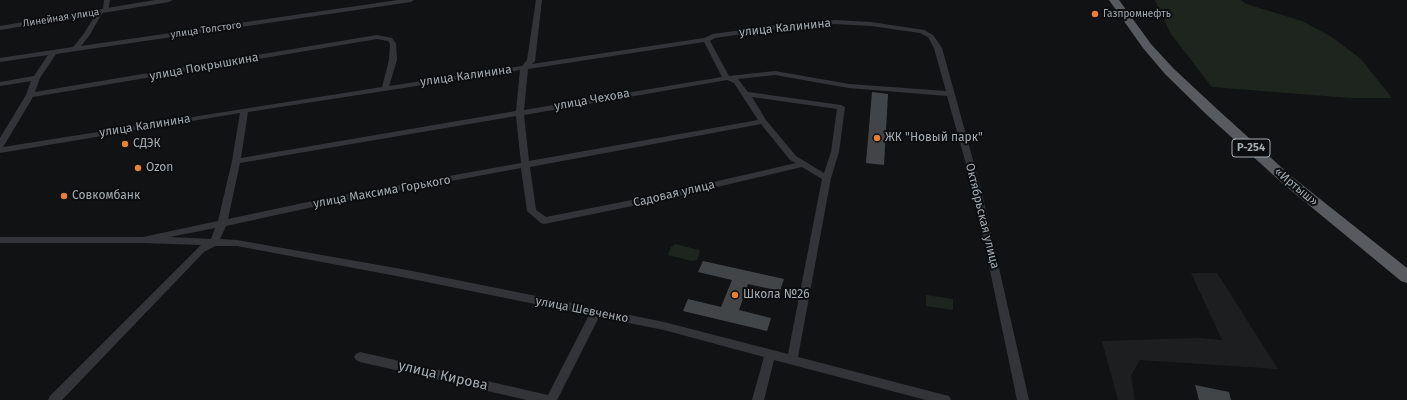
<!DOCTYPE html>
<html>
<head>
<meta charset="utf-8">
<style>
	body { margin:0 }
	canvas { display:block; background:#111213 }
</style>
</head>
<body>
<canvas width="1407" height="400"></canvas>
<script>
const ctx = document.querySelector('canvas').getContext('2d');
ctx.lineJoin = 'round';
function fill(path, color) {
  ctx.fillStyle = color;
  ctx.fill(path, 'evenodd');
}
function toPath(rows) {
  const path = new Path2D();
  for (const r of rows) {
    path.moveTo(r[0], r[1]);
    for (let i = 2; i < r.length; i += 2) path.lineTo(r[i], r[i + 1]);
  }
  return path;
}
function stroke(path, color, width, dash) {
  ctx.strokeStyle = color;
  ctx.lineWidth = width;
  ctx.lineCap = dash ? 'butt' : 'round';
  ctx.setLineDash(dash || []);
  ctx.stroke(path);
}
function write(font, color, halo, rows, align = 'center') {
  ctx.font = font + ' "Fira Sans",sans-serif';
  ctx.lineWidth = 4;
  ctx.setLineDash([]);
  ctx.textBaseline = 'middle';
  ctx.strokeStyle = halo;
  ctx.fillStyle = color;
  for (const [text, x, y, turn = 0] of rows) {
    ctx.save();
    ctx.translate(x, y);
    ctx.rotate((+turn || 0) * Math.PI / 180);
    ctx.textAlign = isNaN(turn) ? turn : align;
    if (halo) ctx.strokeText(text, 0, 0);
    ctx.fillText(text, 0, 0);
    ctx.restore();
  }
}
const built = toPath([
	[1191,273,1217,273,1278,369,1140,360,1131,375,1135,400,1118,400,1102,341,1199,338,1222,340]
]);
const green = toPath([
	[1155,0,1241,0,1246,4,1302,21,1330,36,1360,58,1392,98,1351,98,1212,87,1171,34],
	[675,244,699,250,700,251,697,260,692,261,668,255,671,247],
	[926,295,953,299,953,310,926,306]
]);
const building = toPath([
	[872,92,888,94,884,165,866,163],
	[703,261,784,279,780,291,748,284,739,310,771,318,767,331,683,311,688,299,721,307,732,280,698,272],
	[1195,385,1229,392,1231,400,1199,400]
]);
const minor = toPath([
	[104,0,110,0,108,11,103,10,104,0],
	[398,0,414,0,411,2,56,54,40,78,35,92,377,35,392,38,396,44,397,60,389,86,522,66,527,60,536,0,542,0,535,61,532,64,704,38,713,34,777,25,835,20,871,22,924,30,933,35,942,48,981,189,1029,400,1017,400,973,189,947,96,849,88,775,75,738,79,748,92,841,105,845,107,839,152,831,178,798,357,945,395,949,396,951,400,926,400,774,360,764,400,752,400,764,357,664,330,599,317,557,400,527,400,360,362,356,360,354,357,356,354,360,352,548,395,589,315,407,278,237,246,215,246,204,252,62,400,48,400,50,396,201,245,143,243,0,243,0,237,143,237,218,221,232,161,240,113,0,153,0,138,26,95,31,81,0,86,0,82,34,76,48,55,0,62,0,58,73,47,83,35,98,11,100,10,103,12,89,36,81,46,398,0],
	[835,24,871,26,920,33,928,37,934,48,946,91,849,84,775,71,729,76,710,41,715,38,777,29,835,24],
	[377,39,388,41,390,44,389,60,382,87,3,147,33,97,377,39],
	[704,42,722,77,524,110,528,69,704,42],
	[520,70,516,111,241,158,248,112,520,70],
	[727,80,734,83,758,120,529,161,524,115,727,80],
	[752,97,837,109,831,152,824,173,796,156,766,120,752,97],
	[516,116,521,163,322,199,228,219,240,163,516,116],
	[761,124,790,160,796,163,662,194,546,217,536,210,530,167,761,124],
	[802,167,822,179,788,354,664,322,596,308,407,270,237,240,220,239,226,226,322,205,521,168,527,211,541,223,544,224,662,200,802,167],
	[215,228,211,239,170,237,215,228]
]);
const tertiary = toPath([
	[155,0,173,0,169,2,0,30,0,26,155,0]
]);
const trunk = toPath([
	[1109,0,1119,0,1151,44,1173,68,1217,109,1291,176,1407,268,1407,283,1401,281,1281,182,1207,115,1165,74,1143,48,1109,0]
]);
const markers = [
	[1095,14,4,"#e68136"],
	[877,138,4,"#e68136"],
	[125,144,4,"#e68136"],
	[138,168,4,"#e68136"],
	[64,196,4,"#e68136"],
	[735,295,4,"#e68136"]
];
const farPoinames = [
	["Газпромнефть",1103,14]
];
const farStreetnames = [
	["Линейная улица",61,18,-9],
	["улица Толстого",206,30,-8]
];
const shields = [
	[1251,148,38]
];
const shieldNames = [
	["Р-254",1251,148]
];
const streetNames = [
	["улица Калинина",785,28,-6],
	["улица Покрышкина",204,67,-10],
	["улица Калинина",466,76,-8],
	["улица Чехова",592,100,-10],
	["улица Калинина",145,126,-9],
	["«Иртыш»",1296,187,40],
	["улица Максима Горького",382,192,-10],
	["Садовая улица",674,194,-13],
	["Октябрьская улица",982,216,76],
	["улица Шевченко",582,310,11]
];
const poiNames = [
	["ЖК \"Новый парк\"",885,138],
	["СДЭК",133,144],
	["Ozon",146,168],
	["Совкомбанк",72,196],
	["Школа №26",743,295]
];
const nearStreetnames = [
	["улица Кирова",443,376,13]
];
fill(built, '#1d1e20');
fill(green, '#1e251e');
fill(building, '#424548');
fill(minor, '#323437');
fill(tertiary, '#323437');
fill(trunk, '#575a5f');
for (const [x, y, r, color] of markers) {
  const dot = new Path2D();
  dot.arc(x, y, r, 0, 2 * Math.PI);
  ctx.fillStyle = color;
  ctx.fill(dot);
  stroke(dot, '#0c0d0e', 1.5);
}
write('10px', '#a3acb2', '#0c0d0e', farPoinames, 'left');
write('10px', '#a3acb2', '#0c0d0e', farStreetnames);
for (const [x, y, w] of shields) {
  const box = new Path2D();
  box.roundRect(x - w / 2, y - 9, w, 18, 3);
  ctx.fillStyle = '#0c0d0e';
  ctx.fill(box);
  stroke(box, '#a3acb2', 1);
}
write('bold 11px', '#a3acb2', null, shieldNames);
write('12px', '#a3acb2', '#0c0d0e', streetNames);
write('12px', '#a3acb2', '#0c0d0e', poiNames, 'left');
write('14px', '#a3acb2', '#0c0d0e', nearStreetnames);
</script>
</body>
</html>
